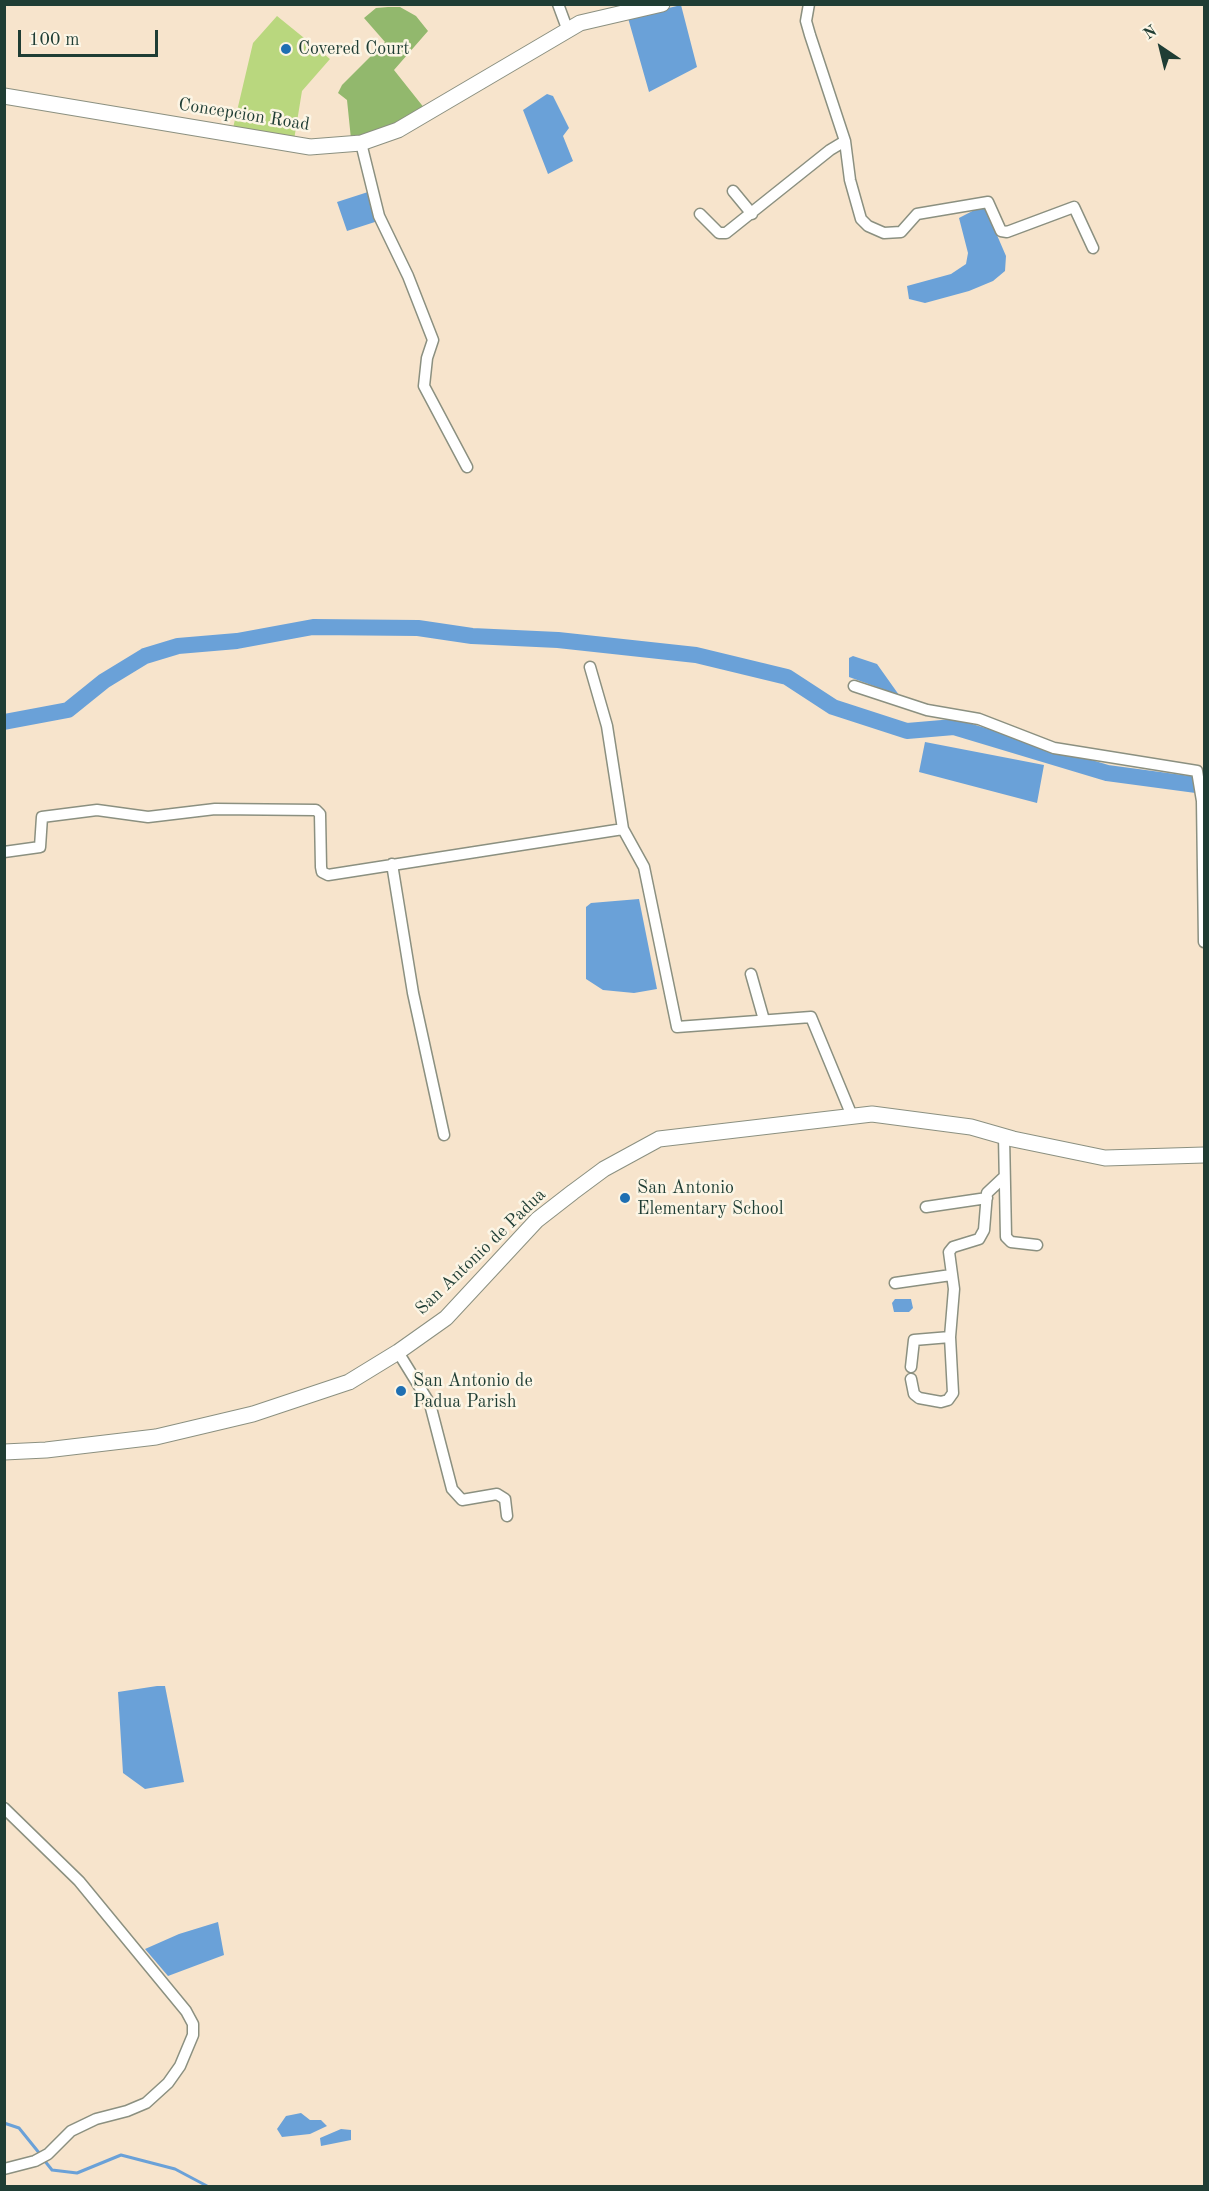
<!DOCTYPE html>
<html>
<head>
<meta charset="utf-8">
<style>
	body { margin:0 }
	#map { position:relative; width:1209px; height:2191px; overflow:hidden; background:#f7e4cc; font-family:"Old Standard TT",serif }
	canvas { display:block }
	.frame { position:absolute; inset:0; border:6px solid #1f3d34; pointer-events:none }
	.north { position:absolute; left:1131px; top:18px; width:60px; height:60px; -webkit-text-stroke:4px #fcf5e5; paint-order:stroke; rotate:325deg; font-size:16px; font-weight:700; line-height:24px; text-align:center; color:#1f3d34 }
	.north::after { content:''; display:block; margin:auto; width:21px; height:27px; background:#1f3d34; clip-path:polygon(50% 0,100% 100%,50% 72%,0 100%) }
	.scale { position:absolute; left:18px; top:30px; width:140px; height:27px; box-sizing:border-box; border:3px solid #1f3d34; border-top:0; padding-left:8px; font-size:18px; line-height:21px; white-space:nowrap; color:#1f3d34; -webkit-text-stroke:4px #fcf5e5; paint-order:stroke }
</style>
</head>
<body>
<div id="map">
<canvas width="1209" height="2191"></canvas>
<div class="frame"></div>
<div class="north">N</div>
<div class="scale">100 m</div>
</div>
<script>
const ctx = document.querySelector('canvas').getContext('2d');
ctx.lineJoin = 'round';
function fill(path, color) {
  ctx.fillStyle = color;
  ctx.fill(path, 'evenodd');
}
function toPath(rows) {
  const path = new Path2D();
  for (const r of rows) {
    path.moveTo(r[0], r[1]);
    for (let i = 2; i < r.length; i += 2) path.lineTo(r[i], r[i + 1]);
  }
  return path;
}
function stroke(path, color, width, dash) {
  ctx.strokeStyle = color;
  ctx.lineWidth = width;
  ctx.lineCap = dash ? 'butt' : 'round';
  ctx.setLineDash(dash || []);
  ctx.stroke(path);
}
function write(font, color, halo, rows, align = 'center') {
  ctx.font = font + ' "Old Standard TT",serif';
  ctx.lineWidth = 5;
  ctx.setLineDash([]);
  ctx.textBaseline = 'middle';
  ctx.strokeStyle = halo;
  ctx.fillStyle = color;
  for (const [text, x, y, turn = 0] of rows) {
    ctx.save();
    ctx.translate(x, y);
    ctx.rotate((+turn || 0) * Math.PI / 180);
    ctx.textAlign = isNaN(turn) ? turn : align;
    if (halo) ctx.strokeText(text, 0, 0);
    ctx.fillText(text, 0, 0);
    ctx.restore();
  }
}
const green = toPath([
	[277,16,330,59,302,91,294,140,233,128,253,43]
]);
const forest = toPath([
	[388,7,400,7,416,16,428,31,394,70,425,109,396,126,351,139,347,100,338,93,342,85,385,42,364,18,376,8]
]);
const water = toPath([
	[681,5,697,67,649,92,628,18],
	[547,94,553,96,569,128,563,136,573,161,548,174,523,110],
	[368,192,378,221,347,231,337,202],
	[984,205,1006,256,1005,271,993,281,969,291,925,303,909,299,907,286,951,274,966,264,968,253,959,218],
	[853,656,877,664,899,695,849,677,849,658],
	[925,742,1044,765,1037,803,919,772],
	[639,899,657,989,634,993,603,990,586,979,586,907,591,903],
	[895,1299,911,1299,913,1308,909,1312,894,1312,892,1303],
	[157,1686,165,1686,184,1782,145,1789,123,1773,118,1692],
	[218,1922,224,1955,168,1976,145,1949,179,1934],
	[301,2113,310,2120,321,2120,327,2126,310,2134,282,2137,277,2129,286,2116],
	[341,2129,351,2130,351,2140,321,2146,320,2138]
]);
const stream = toPath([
	[4,2123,19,2128,40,2154],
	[44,2160,52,2170,77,2173,121,2155,175,2169,207,2186]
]);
const river = toPath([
	[4,722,68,710,104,681,145,656,178,646,237,641,313,627,418,628,472,636,558,640,696,655,787,677,833,707,907,731,954,727,1107,773,1204,786]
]);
const street = toPath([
	[558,4,568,31],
	[809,4,806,21,810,35,845,141,850,180,861,219,868,226,884,233,901,232,917,214,988,202,1001,231,1007,232,1074,207,1093,248],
	[361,143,379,216,408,276,433,340,427,358,424,386,467,467],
	[733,191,752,214],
	[700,214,719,233,726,233,830,150,845,141],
	[590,667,607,726,623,829],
	[854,686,927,710,979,719,1054,748,1197,771,1202,801],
	[1204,800,1202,801,1204,942],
	[4,852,40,847,42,817,97,810,148,817,215,809,316,810,320,814,321,867,322,872,328,875,623,829,644,867,677,1027,811,1017,852,1116],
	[392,864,413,993,444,1135],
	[751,974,764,1020],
	[1004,1136,1006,1237,1011,1242,1037,1245],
	[926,1207,987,1198],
	[895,1283,951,1275],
	[950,1337,954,1289,949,1252,953,1247,979,1239,984,1230,987,1193,1004,1177],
	[398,1352,430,1404,452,1489,462,1500,497,1494,505,1499,507,1516],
	[911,1367,914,1340,950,1337,953,1393,948,1400,941,1402,919,1398,914,1394,911,1379],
	[4,1808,79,1881,186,2011,193,2024,193,2035,180,2066,168,2083,146,2103,127,2111,96,2119,71,2131,48,2154,35,2161,4,2169]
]);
const secondary = toPath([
	[4,96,310,147,361,143,398,130,580,23,662,4],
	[4,1452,46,1450,156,1437,253,1414,349,1382,398,1352,446,1318,537,1220,573,1192,604,1169,659,1139,872,1114,971,1127,1013,1139,1105,1158,1204,1155]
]);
const markers = [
	[286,49,6,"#1f6fb2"],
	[625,1198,6,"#1f6fb2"],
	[401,1391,6,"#1f6fb2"]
];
const poiNames = [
	["Covered Court",298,49],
	["San Antonio",637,1188],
	["Elementary School",637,1209],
	["San Antonio de",413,1381],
	["Padua Parish",413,1402]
];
const streetNames = [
	["Concepcion Road",244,115,9],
	["San Antonio de Padua",481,1252,-44]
];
fill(green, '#b9d77e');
fill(forest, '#92b86d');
fill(water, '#6aa1d8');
stroke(stream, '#6aa1d8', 3);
stroke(river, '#6aa1d8', 16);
stroke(street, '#8b9080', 13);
stroke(secondary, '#8b9080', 17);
stroke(street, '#fff', 10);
stroke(secondary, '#fff', 15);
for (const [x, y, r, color] of markers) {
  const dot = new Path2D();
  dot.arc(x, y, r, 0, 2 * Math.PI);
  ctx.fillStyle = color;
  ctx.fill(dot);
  stroke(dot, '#fcf5e5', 2);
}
write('18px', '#1f3d34', '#fcf5e5', poiNames, 'left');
write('18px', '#1f3d34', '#fcf5e5', streetNames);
</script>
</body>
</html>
